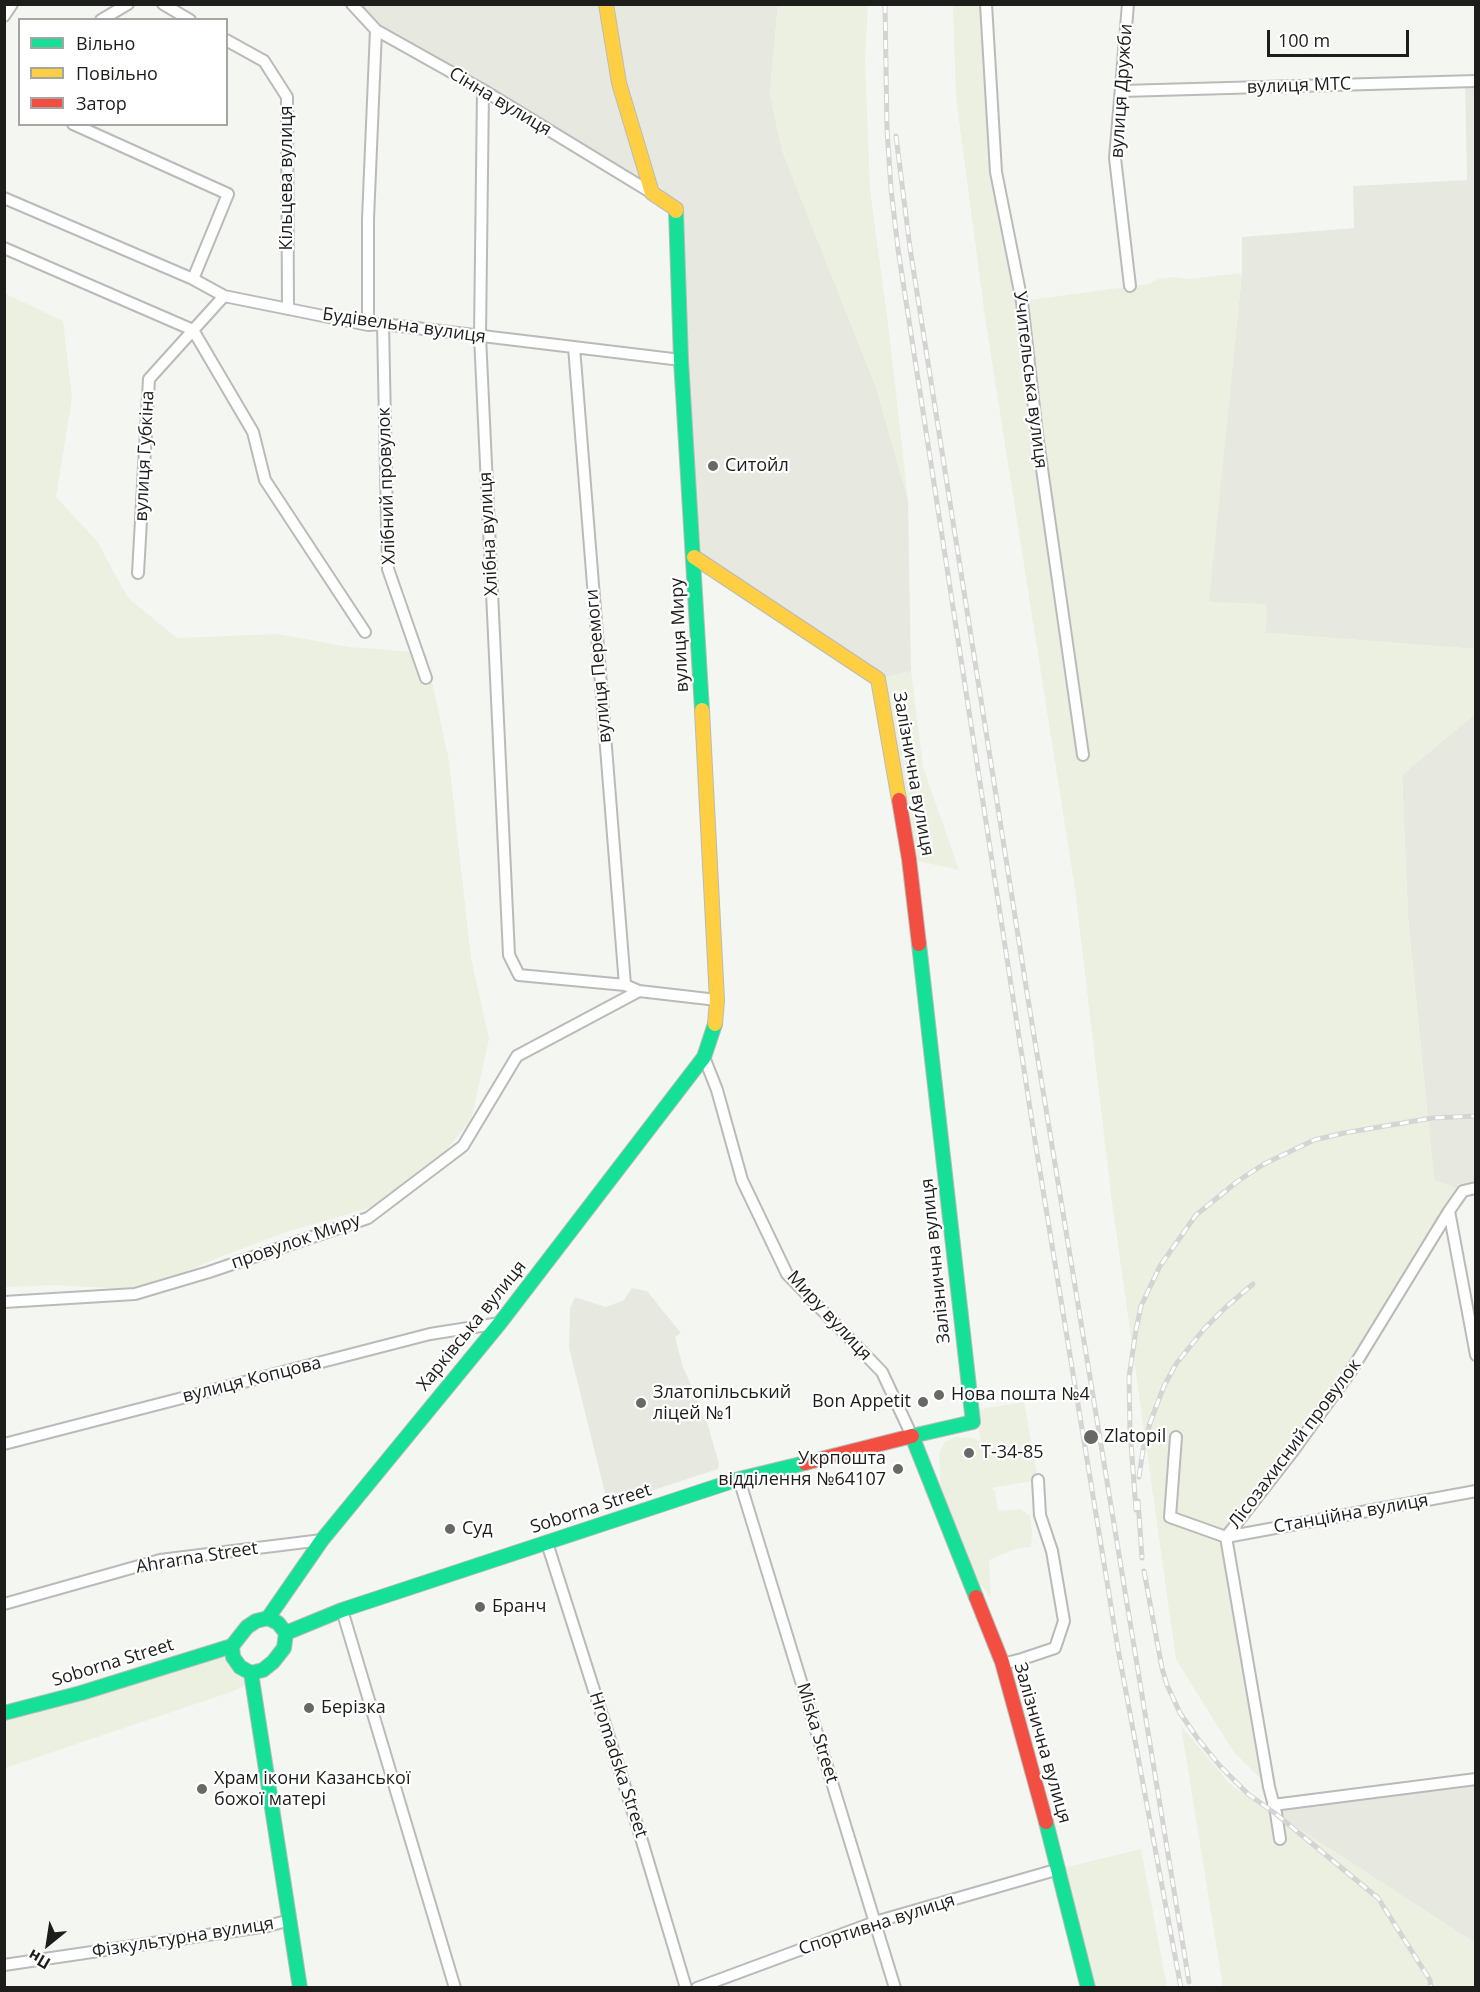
<!DOCTYPE html>
<html>
<head>
<meta charset="utf-8">
<style>
	body { margin:0 }
	#map { position:relative; width:1480px; height:1992px; overflow:hidden; background:#f4f6f2; font-family:"Open Sans",sans-serif }
	canvas { display:block }
	.frame { position:absolute; inset:0; border:6px solid #1d1d1b; pointer-events:none }
	.legend { position:absolute; left:18px; top:18px; width:210px; height:108px; box-sizing:border-box; background:#fff; border:2px solid #a5a5a4; margin:0; padding:8px 10px; list-style:none; font-size:18px; color:#1d1d1b }
	.legend li { display:flex; align-items:center; gap:12px; height:30px }
	.legend b { width:30px; border:2px solid #a5a5a4 }
	.north { position:absolute; left:18px; top:1914px; width:60px; height:60px; -webkit-text-stroke:4px #fff; paint-order:stroke; rotate:210deg; font-size:16px; font-weight:700; line-height:24px; text-align:center; color:#1d1d1b }
	.north::after { content:''; display:block; margin:auto; width:21px; height:27px; background:#1d1d1b; clip-path:polygon(50% 0,100% 100%,50% 72%,0 100%) }
	.scale { position:absolute; left:1267px; top:30px; width:142px; height:27px; box-sizing:border-box; border:3px solid #1d1d1b; border-top:0; padding-left:8px; font-size:18px; line-height:21px; white-space:nowrap; color:#1d1d1b; -webkit-text-stroke:4px #fff; paint-order:stroke }
</style>
</head>
<body>
<div id="map">
<canvas width="1480" height="1992"></canvas>
<div class="frame"></div>
<ul class="legend">
<li><b style="height:8px;background:#16e098"></b>Вільно</li>
<li><b style="height:8px;background:#ffcf43"></b>Повільно</li>
<li><b style="height:8px;background:#f24e42"></b>Затор</li>
</ul>
<div class="north">Пн</div>
<div class="scale">100 m</div>
</div>
<script>
const ctx = document.querySelector('canvas').getContext('2d');
ctx.lineJoin = 'round';
function fill(path, color) {
  ctx.fillStyle = color;
  ctx.fill(path, 'evenodd');
}
function toPath(rows) {
  const path = new Path2D();
  for (const r of rows) {
    path.moveTo(r[0], r[1]);
    for (let i = 2; i < r.length; i += 2) path.lineTo(r[i], r[i + 1]);
  }
  return path;
}
function stroke(path, color, width, dash) {
  ctx.strokeStyle = color;
  ctx.lineWidth = width;
  ctx.lineCap = dash ? 'butt' : 'round';
  ctx.setLineDash(dash || []);
  ctx.stroke(path);
}
function write(font, color, halo, rows, align = 'center') {
  ctx.font = font + ' "Open Sans",sans-serif';
  ctx.lineWidth = 4.5;
  ctx.setLineDash([]);
  ctx.textBaseline = 'middle';
  ctx.strokeStyle = halo;
  ctx.fillStyle = color;
  for (const [text, x, y, turn = 0] of rows) {
    ctx.save();
    ctx.translate(x, y);
    ctx.rotate((+turn || 0) * Math.PI / 180);
    ctx.textAlign = isNaN(turn) ? turn : align;
    if (halo) ctx.strokeText(text, 0, 0);
    ctx.fillText(text, 0, 0);
    ctx.restore();
  }
}
const built = toPath([
	[352,5,778,5,770,93,782,150,876,387,908,500,911,671,878,679,694,557,676,209,376,30],
	[1465,81,1475,81,1475,649,1266,633,1208,603,1242,273,1242,237,1354,228,1353,186,1467,180],
	[1475,714,1476,1188,1463,1191,1434,1180,1408,919,1402,775],
	[632,1288,647,1291,681,1333,675,1337,683,1367,692,1387,695,1388,703,1418,707,1422,719,1464,718,1469,608,1505,569,1348,570,1308,575,1297,606,1307,624,1300],
	[1475,1779,1475,1943,1276,1814,1273,1805]
]);
const green = toPath([
	[778,5,868,5,865,59,870,190,889,332,908,500,876,387,782,150,770,93],
	[953,5,986,5,996,172,1022,301,1148,284,1159,279,1174,277,1188,279,1242,273,1209,602,1267,604,1266,633,1475,649,1475,714,1402,775,1408,919,1434,1180,1463,1191,1351,1371,1226,1537,1269,1787,1233,1751,1176,1659,1112,1202,1075,889,985,317,956,97],
	[4,293,63,321,72,398,56,497,97,541,128,598,177,638,278,634,349,647,426,653,449,761,471,958,489,1039,471,1120,423,1178,372,1207,286,1232,217,1258,145,1290,55,1285,5,1287],
	[911,671,923,767,959,870,909,859,878,679],
	[1024,1402,1038,1480,991,1488,995,1491,998,1511,1021,1509,1030,1516,1032,1533,1031,1547,1015,1549,989,1560,991,1598,979,1582,964,1551,941,1492,939,1453,945,1442,955,1437,971,1438,981,1441,976,1410],
	[220,1653,240,1672,246,1685,231,1692,5,1768,5,1713],
	[1181,1726,1231,1785,1475,1943,1475,1987,1223,1987],
	[1141,1849,1167,1987,1088,1987,1059,1869]
]);
const street = toPath([
	[163,4,190,20],
	[352,4,376,30,483,90,652,193],
	[986,4,996,172,1022,302,1037,434,1083,755],
	[1128,4,1115,158,1130,286],
	[4,16,12,4],
	[101,20,128,4],
	[226,40,264,61,287,97,288,309],
	[483,90,480,336,509,955,519,975,625,985,639,991],
	[1122,91,1476,81],
	[73,124,228,194,193,279],
	[4,198,193,279,224,296,368,325,383,324,681,360],
	[4,248,193,330,253,432,265,480,365,632],
	[383,324,388,569,426,678],
	[368,325,368,219,376,30],
	[574,347,625,985],
	[138,573,149,379,224,296],
	[704,1057,717,1090,742,1180,787,1274,882,1372,912,1436],
	[1449,1211,1476,1355],
	[4,1302,135,1294,209,1272,368,1218,463,1146,517,1056,639,991,717,1000],
	[1176,1437,1170,1517,1226,1537],
	[4,1444,430,1334,500,1323],
	[739,1479,895,1988],
	[1226,1537,1476,1491],
	[547,1543,639,1831,686,1988],
	[4,1604,160,1560,322,1540],
	[342,1610,455,1988],
	[1002,1664,1022,1659,1055,1648,1064,1621,1052,1551,1040,1515,1038,1480],
	[1273,1805,1476,1779],
	[1280,1839,1276,1813,1269,1787,1226,1537,1293,1451,1351,1371,1449,1211,1463,1191,1476,1188],
	[4,1965,268,1926,290,1920],
	[697,1988,875,1922,1059,1869]
]);
const fast = toPath([
	[676,211,681,360,702,710],
	[919,944,973,1422,912,1436,976,1597],
	[268,1618,322,1540,500,1323,704,1057,715,1024],
	[268,1618,278,1623,286,1633,284,1648,273,1662,263,1670,251,1673,240,1667,233,1657,232,1646,247,1627,256,1621,268,1618],
	[286,1633,342,1610,739,1479,805,1463],
	[251,1673,300,1988],
	[4,1713,81,1693,232,1646],
	[1046,1822,1088,1988]
]);
const slow = toPath([
	[606,4,619,83,652,193,676,209,676,211],
	[694,557,878,679,899,800],
	[702,710,717,1000,715,1024]
]);
const jam = toPath([
	[899,800,909,859,919,944],
	[805,1463,912,1436],
	[976,1597,1002,1662,1046,1822]
]);
const rail = toPath([
	[885,4,887,129,891,189,898,249,1035,1141,1118,1649,1181,1988],
	[896,136,910,248,1028,999,1189,1982],
	[1139,1477,1143,1450,1150,1423,1164,1386,1176,1364,1204,1329,1226,1307,1253,1284],
	[1138,1501,1142,1558],
	[1136,1510,1130,1430,1129,1377,1136,1330,1141,1306,1160,1266,1196,1215,1238,1181,1264,1164,1314,1140,1344,1133,1432,1118,1476,1116],
	[1144,1571,1162,1668,1167,1685,1180,1713,1198,1739,1220,1766,1248,1794,1276,1814,1378,1898,1430,1980,1431,1988]
]);
const markers = [
	[713,466,6,"#686966"],
	[939,1395,6,"#686966"],
	[923,1402,6,"#686966"],
	[641,1403,6,"#686966"],
	[1091,1437,8,"#686966"],
	[969,1453,6,"#686966"],
	[898,1469,6,"#686966"],
	[450,1529,6,"#686966"],
	[480,1607,6,"#686966"],
	[309,1708,6,"#686966"],
	[202,1789,6,"#686966"]
];
const streetNames = [
	["вулиця МТС",1299,86,-2],
	["вулиця Дружби",1122,91,-86],
	["Сінна вулиця",500,102,31],
	["Кільцева вулиця",287,178,-90],
	["Будівельна вулиця",404,326,8],
	["Учительська вулиця",1030,380,83],
	["вулиця Губкіна",145,456,-87],
	["Хлібний провулок",387,486,-92],
	["Хлібна вулиця",489,534,-93],
	["вулиця Миру",680,635,-93],
	["вулиця Перемоги",599,666,-95],
	["Залізнична вулиця",913,774,80],
	["провулок Миру",296,1242,-19],
	["Залізнична вулиця",936,1261,-96],
	["Миру вулиця",829,1316,47],
	["Харківська вулиця",472,1326,-51],
	["вулиця Копцова",252,1380,-14],
	["Лісозахисний провулок",1295,1444,-53],
	["Soborna Street",591,1509,-18],
	["Станційна вулиця",1351,1514,-10],
	["Ahrarna Street",197,1558,-9],
	["Soborna Street",113,1663,-17],
	["Miska Street",817,1733,73],
	["Залізнична вулиця",1042,1743,74],
	["Hromadska Street",618,1765,72],
	["Спортивна вулиця",877,1925,-18],
	["Фізкультурна вулиця",183,1938,-9]
];
const poiNames = [
	["Ситойл",725,466],
	["Златопільський",653,1393],
	["ліцей №1",653,1414],
	["Нова пошта №4",951,1395],
	["Bon Appetit",911,1402,"right"],
	["Zlatopil",1104,1437],
	["Т-34-85",981,1453],
	["Укрпошта",886,1459,"right"],
	["відділення №64107",886,1480,"right"],
	["Суд",462,1529],
	["Бранч",492,1607],
	["Берізка",321,1708],
	["Храм ікони Казанської",214,1779],
	["божої матері",214,1800]
];
fill(built, '#e7e9e1');
fill(green, '#ebf0e1');
stroke(street, '#babbb8', 14);
stroke(fast, '#babbb8', 16);
stroke(slow, '#babbb8', 16);
stroke(jam, '#babbb8', 16);
stroke(street, '#fdfefd', 10);
stroke(fast, '#16e098', 14);
stroke(slow, '#ffcf43', 14);
stroke(jam, '#f24e42', 14);
stroke(rail, '#d4d4d3', 5);
stroke(rail, '#fff', 3, [9]);
for (const [x, y, r, color] of markers) {
  const dot = new Path2D();
  dot.arc(x, y, r, 0, 2 * Math.PI);
  ctx.fillStyle = color;
  ctx.fill(dot);
  stroke(dot, '#fff', 2);
}
write('18px', '#1d1d1b', '#fff', streetNames);
write('18px', '#1d1d1b', '#fff', poiNames, 'left');
</script>
</body>
</html>
